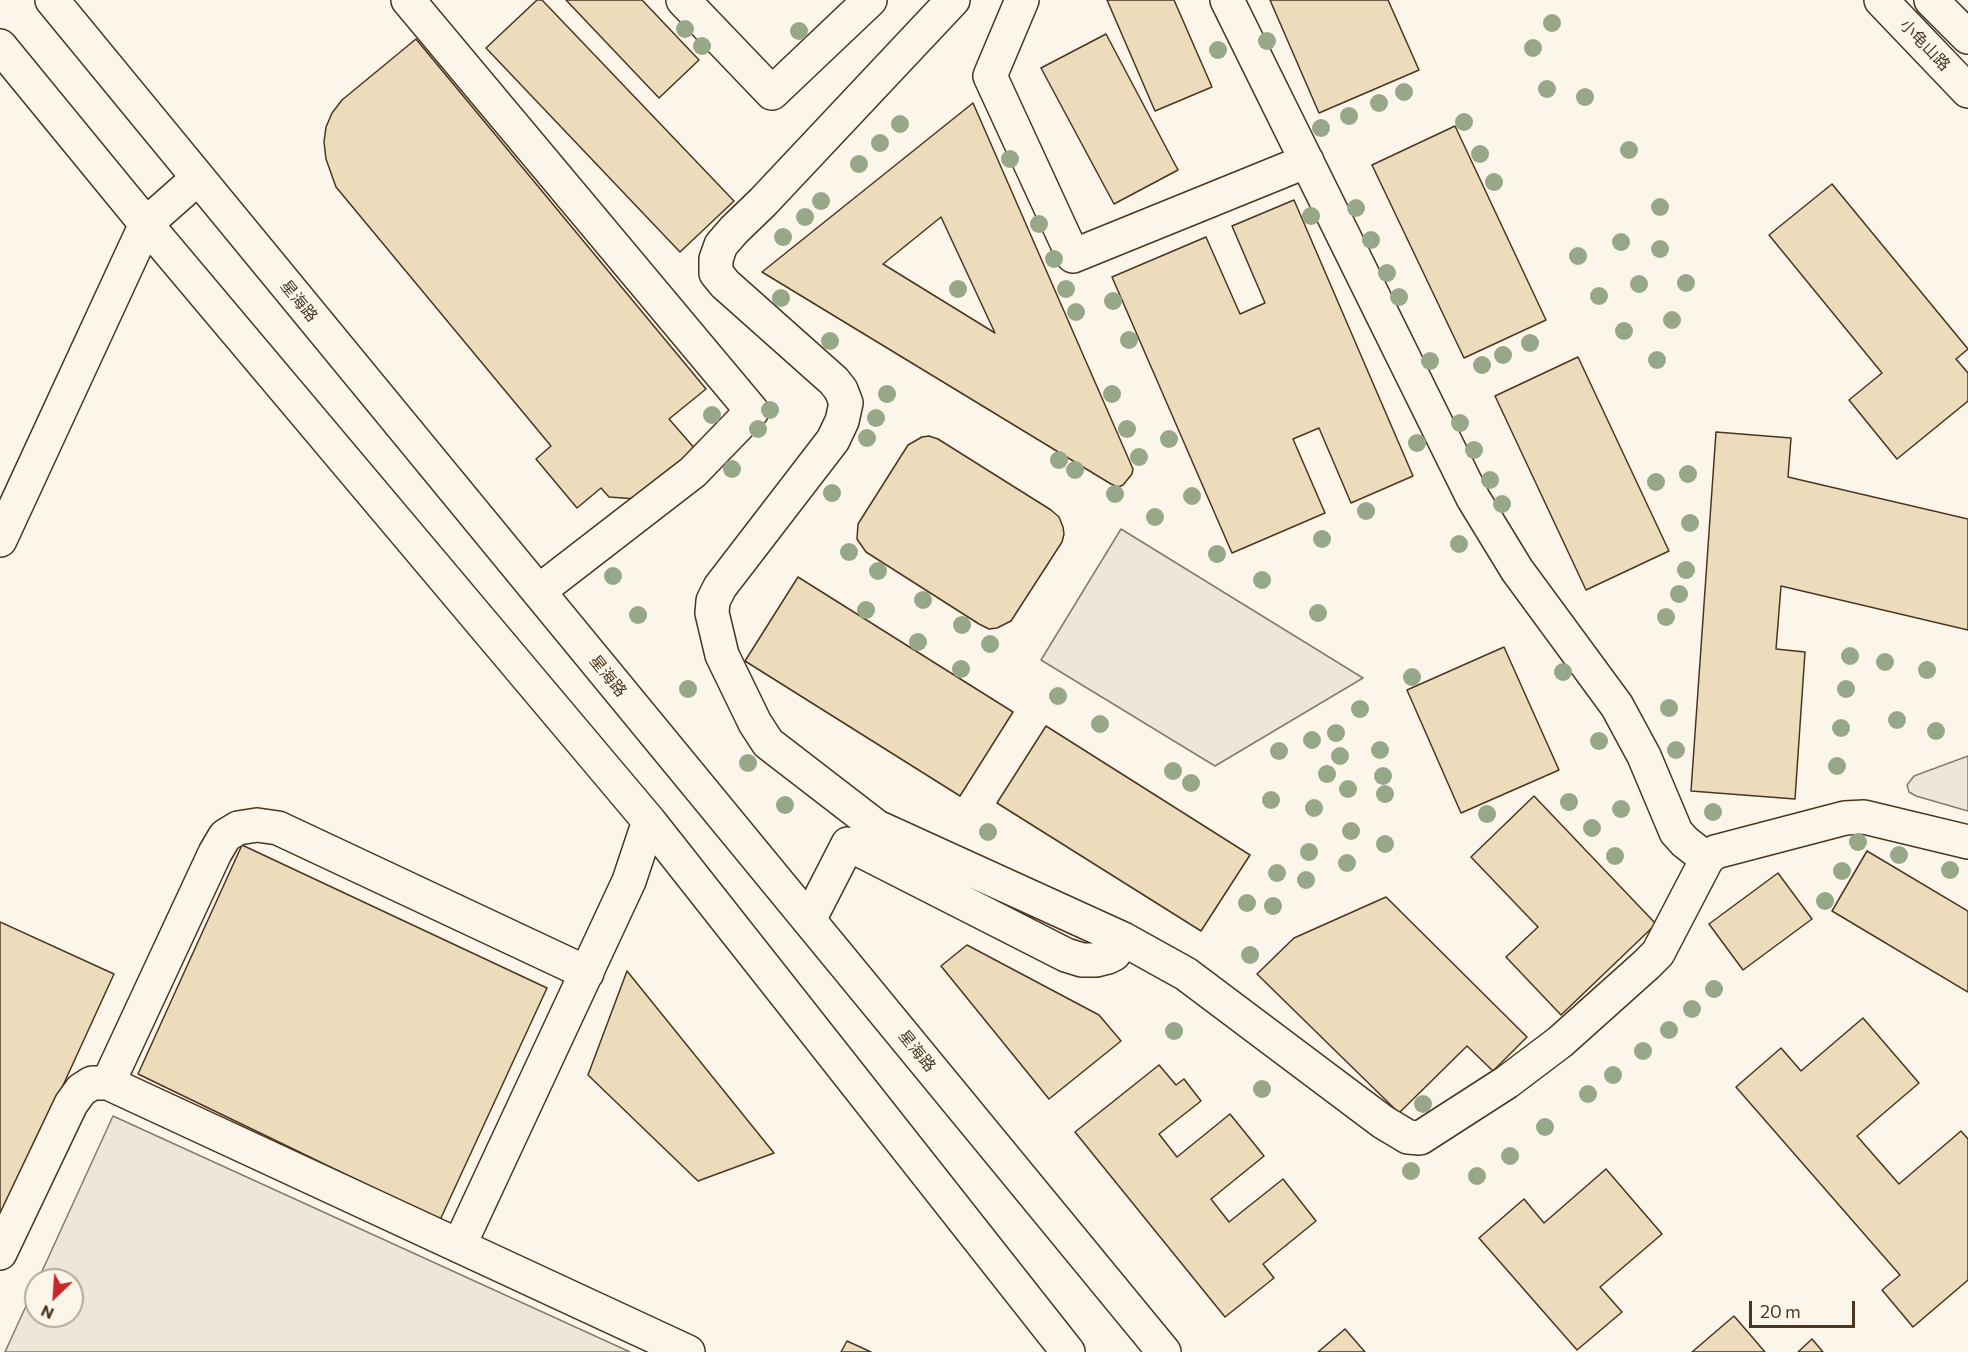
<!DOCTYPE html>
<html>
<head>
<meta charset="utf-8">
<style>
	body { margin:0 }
	#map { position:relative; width:1968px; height:1352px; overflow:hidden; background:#fbf6e9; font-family:Commissioner,sans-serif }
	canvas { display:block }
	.north { position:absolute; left:24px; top:1268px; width:60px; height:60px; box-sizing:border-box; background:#fbf6e9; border:2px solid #b4a999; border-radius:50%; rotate:205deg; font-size:16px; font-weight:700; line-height:24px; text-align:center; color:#4a3520 }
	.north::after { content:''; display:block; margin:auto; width:21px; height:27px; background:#c62828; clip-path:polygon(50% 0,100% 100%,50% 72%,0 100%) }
	.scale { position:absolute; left:1749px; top:1301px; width:106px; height:27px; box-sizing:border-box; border:3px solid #4a3520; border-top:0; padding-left:8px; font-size:18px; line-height:21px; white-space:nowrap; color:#4a3520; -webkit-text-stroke:4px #fbf6e9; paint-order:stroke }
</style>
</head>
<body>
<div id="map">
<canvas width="1968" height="1352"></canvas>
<div class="north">N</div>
<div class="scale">20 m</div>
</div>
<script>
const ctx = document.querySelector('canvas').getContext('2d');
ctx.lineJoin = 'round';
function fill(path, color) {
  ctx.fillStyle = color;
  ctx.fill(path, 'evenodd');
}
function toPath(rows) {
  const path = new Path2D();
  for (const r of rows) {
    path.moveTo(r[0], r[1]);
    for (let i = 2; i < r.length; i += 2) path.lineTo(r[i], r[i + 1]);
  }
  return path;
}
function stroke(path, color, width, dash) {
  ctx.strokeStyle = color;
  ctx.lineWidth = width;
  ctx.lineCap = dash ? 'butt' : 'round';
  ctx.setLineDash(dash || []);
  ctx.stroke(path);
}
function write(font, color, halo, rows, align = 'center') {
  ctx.font = font + ' Commissioner,"Noto Sans SC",sans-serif';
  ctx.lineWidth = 4.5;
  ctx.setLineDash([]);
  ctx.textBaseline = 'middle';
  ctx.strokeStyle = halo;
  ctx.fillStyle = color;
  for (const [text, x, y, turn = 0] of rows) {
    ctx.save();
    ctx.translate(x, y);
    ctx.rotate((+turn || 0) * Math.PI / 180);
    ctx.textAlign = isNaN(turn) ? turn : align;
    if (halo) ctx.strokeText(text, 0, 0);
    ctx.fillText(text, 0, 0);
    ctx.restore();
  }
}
const green = toPath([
	[1121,529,1363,678,1215,766,1041,660,1121,529],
	[1968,756,1968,811,1916,796,1909,792,1907,785,1914,776,1968,756],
	[113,1116,630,1352,5,1352,36,1284,36,1316,72,1316,72,1280,38,1280,113,1116]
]);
const building = toPath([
	[537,0,542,0,734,201,680,252,486,48,537,0],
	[566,0,642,0,699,60,659,98,566,0],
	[1107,0,1174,0,1212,87,1155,111,1107,0],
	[1270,0,1388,0,1419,70,1319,113,1270,0],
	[1106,34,1178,170,1114,204,1041,68,1106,34],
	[416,39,706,389,669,419,696,450,636,499,609,497,601,488,577,508,536,459,551,446,336,187,326,159,324,142,326,127,332,113,342,100,416,39],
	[973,103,1133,469,1132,474,1123,485,1118,487,1111,484,762,272,973,103],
	[941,217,995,333,883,264,941,217],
	[1455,126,1546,320,1464,358,1372,165,1455,126],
	[1832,184,1968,349,1956,359,1968,373,1968,401,1897,459,1849,400,1882,373,1769,235,1832,184],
	[1294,200,1413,476,1351,503,1319,428,1293,439,1325,513,1232,553,1112,277,1206,237,1240,314,1265,303,1232,226,1294,200],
	[1578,357,1669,551,1586,590,1495,396,1578,357],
	[1716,432,1791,438,1788,477,1968,519,1968,630,1781,586,1776,649,1805,652,1795,799,1691,791,1716,432],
	[929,436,938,439,1051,510,1059,517,1063,527,1064,534,1062,542,1011,621,997,628,989,629,979,624,866,552,857,539,858,524,908,445,922,437,929,436],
	[798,577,1013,712,960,796,745,661,798,577],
	[1504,647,1559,770,1461,813,1407,690,1504,647],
	[1046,726,1250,855,1201,931,997,803,1046,726],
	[1534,796,1656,924,1561,1015,1506,957,1538,927,1471,857,1534,796],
	[242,845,547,988,440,1220,138,1074,242,845],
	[1867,851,1968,911,1968,992,1832,911,1867,851],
	[1778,873,1812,919,1743,970,1709,924,1778,873],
	[1386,897,1527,1037,1493,1071,1467,1046,1399,1113,1257,974,1294,938,1386,897],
	[0,922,114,974,0,1223,0,922],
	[967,945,1099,1015,1121,1041,1049,1099,941,966,967,945],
	[627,971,774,1153,698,1181,588,1075,627,971],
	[1863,1018,1919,1083,1857,1136,1899,1184,1961,1131,1968,1139,1968,1280,1913,1327,1882,1290,1900,1275,1736,1087,1781,1048,1801,1071,1863,1018],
	[1159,1065,1176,1085,1184,1079,1201,1101,1159,1134,1177,1157,1230,1114,1264,1156,1211,1199,1229,1222,1283,1179,1316,1221,1263,1264,1274,1278,1225,1317,1075,1132,1159,1065],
	[1606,1169,1662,1234,1600,1287,1622,1312,1577,1350,1479,1238,1524,1199,1544,1223,1606,1169],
	[1734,1316,1765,1352,1692,1352,1734,1316],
	[1345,1329,1365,1352,1318,1352,1345,1329],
	[1812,1339,1823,1352,1798,1352,1812,1339],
	[847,1341,871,1352,841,1352,847,1341]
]);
const minor = toPath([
	[52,0,1164,1352],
	[408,0,752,411,693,472,539,591],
	[683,0,772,93,870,0],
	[953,0,763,202,734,230,721,245,716,259,716,273,725,284,834,381,841,390,846,403,842,421,833,440,720,587,713,601,712,613,722,655,755,723,768,743,877,827,1123,939,1186,974,1383,1122,1408,1137,1420,1138,1507,1082,1560,1042,1646,965,1658,953,1707,859,1715,852,1845,818,1864,817,1968,842],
	[1022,0,990,76,1073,256,1307,161],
	[1227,0,1473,498,1517,570,1617,706,1644,756,1676,832,1685,842,1707,859],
	[0,46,146,224,649,821,1068,1352],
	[0,540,146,224,198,178],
	[809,920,848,844,1066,955,1082,960,1096,960,1108,957,1114,954,1123,939],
	[108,1083,215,853,225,836,238,828,257,825,278,828,587,973],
	[459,1246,629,881,649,821],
	[0,1253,71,1104,81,1090,92,1083,108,1083,688,1352]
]);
const major = toPath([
	[1881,0,1968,91],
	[1931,0,1968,37]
]);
const trees = [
	[1552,23],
	[685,29],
	[799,31],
	[1267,41],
	[702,46],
	[1533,48],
	[1218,50],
	[1547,89],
	[1404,92],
	[1585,97],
	[1379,103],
	[1349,116],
	[1464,122],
	[900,124],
	[1321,128],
	[880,143],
	[1629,150],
	[1480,154],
	[1010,159],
	[859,164],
	[1494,182],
	[821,201],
	[1660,207],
	[1356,208],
	[1311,216],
	[805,217],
	[1039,224],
	[783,237],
	[1371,240],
	[1621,242],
	[1660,249],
	[1578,256],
	[1054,259],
	[1387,273],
	[1686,283],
	[1639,284],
	[958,289],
	[1066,289],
	[1599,296],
	[1399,297],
	[781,298],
	[1113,301],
	[1076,312],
	[1672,320],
	[1624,331],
	[1129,340],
	[830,341],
	[1530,343],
	[1503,355],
	[1657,360],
	[1430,361],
	[1482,365],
	[887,394],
	[1112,394],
	[770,410],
	[712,415],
	[876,418],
	[1460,423],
	[758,429],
	[1127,429],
	[867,438],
	[1169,439],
	[1417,443],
	[1474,450],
	[1139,457],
	[1059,460],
	[732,469],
	[1075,470],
	[1688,474],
	[1490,480],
	[1656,482],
	[832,493],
	[1115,494],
	[1192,496],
	[1502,504],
	[1366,511],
	[1155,517],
	[1690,523],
	[1322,539],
	[1459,544],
	[849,552],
	[1217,554],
	[1686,570],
	[878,571],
	[613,576],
	[1262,580],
	[1679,594],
	[923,600],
	[866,610],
	[1318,613],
	[638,615],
	[1666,617],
	[962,625],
	[918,642],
	[990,644],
	[1850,656],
	[1885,662],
	[961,669],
	[1927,670],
	[1563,672],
	[1412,677],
	[688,689],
	[1846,689],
	[1058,696],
	[1669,708],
	[1360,709],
	[1897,720],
	[1100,724],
	[1841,728],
	[1936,731],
	[1336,733],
	[1312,740],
	[1599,741],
	[1380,750],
	[1676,750],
	[1279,751],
	[1340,756],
	[748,763],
	[1837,766],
	[1173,771],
	[1327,774],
	[1383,776],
	[1191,783],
	[1348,789],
	[1385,794],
	[1271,800],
	[1569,802],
	[785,805],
	[1314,808],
	[1621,809],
	[1713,812],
	[1487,814],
	[1592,828],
	[1351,831],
	[988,832],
	[1858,842],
	[1385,844],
	[1309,852],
	[1899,855],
	[1615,856],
	[1347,863],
	[1950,870],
	[1842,871],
	[1277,873],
	[1306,880],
	[1825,901],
	[1247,903],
	[1273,906],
	[1250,955],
	[1714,989],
	[1692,1009],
	[1669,1030],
	[1174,1031],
	[1643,1051],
	[1613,1075],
	[1262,1089],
	[1588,1094],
	[1423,1104],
	[1545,1127],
	[1510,1156],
	[1411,1171],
	[1477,1176]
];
const streetNames = [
	["小龟山路",1925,45,46],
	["星海路",299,301,51],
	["星海路",608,676,51],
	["星海路",917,1051,51]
];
fill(green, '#ede6d9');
stroke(green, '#887966', 1.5);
fill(building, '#ecdcbc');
stroke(building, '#4a3520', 1.5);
stroke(minor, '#4a3520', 36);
stroke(major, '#4a3520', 36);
stroke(minor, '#fbf6e9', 33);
stroke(major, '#fbf6e9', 33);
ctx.fillStyle = '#96a887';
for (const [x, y] of trees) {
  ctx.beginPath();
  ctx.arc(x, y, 9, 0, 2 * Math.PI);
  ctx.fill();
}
write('16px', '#4a3520', '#fbf6e9', streetNames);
</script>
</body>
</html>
